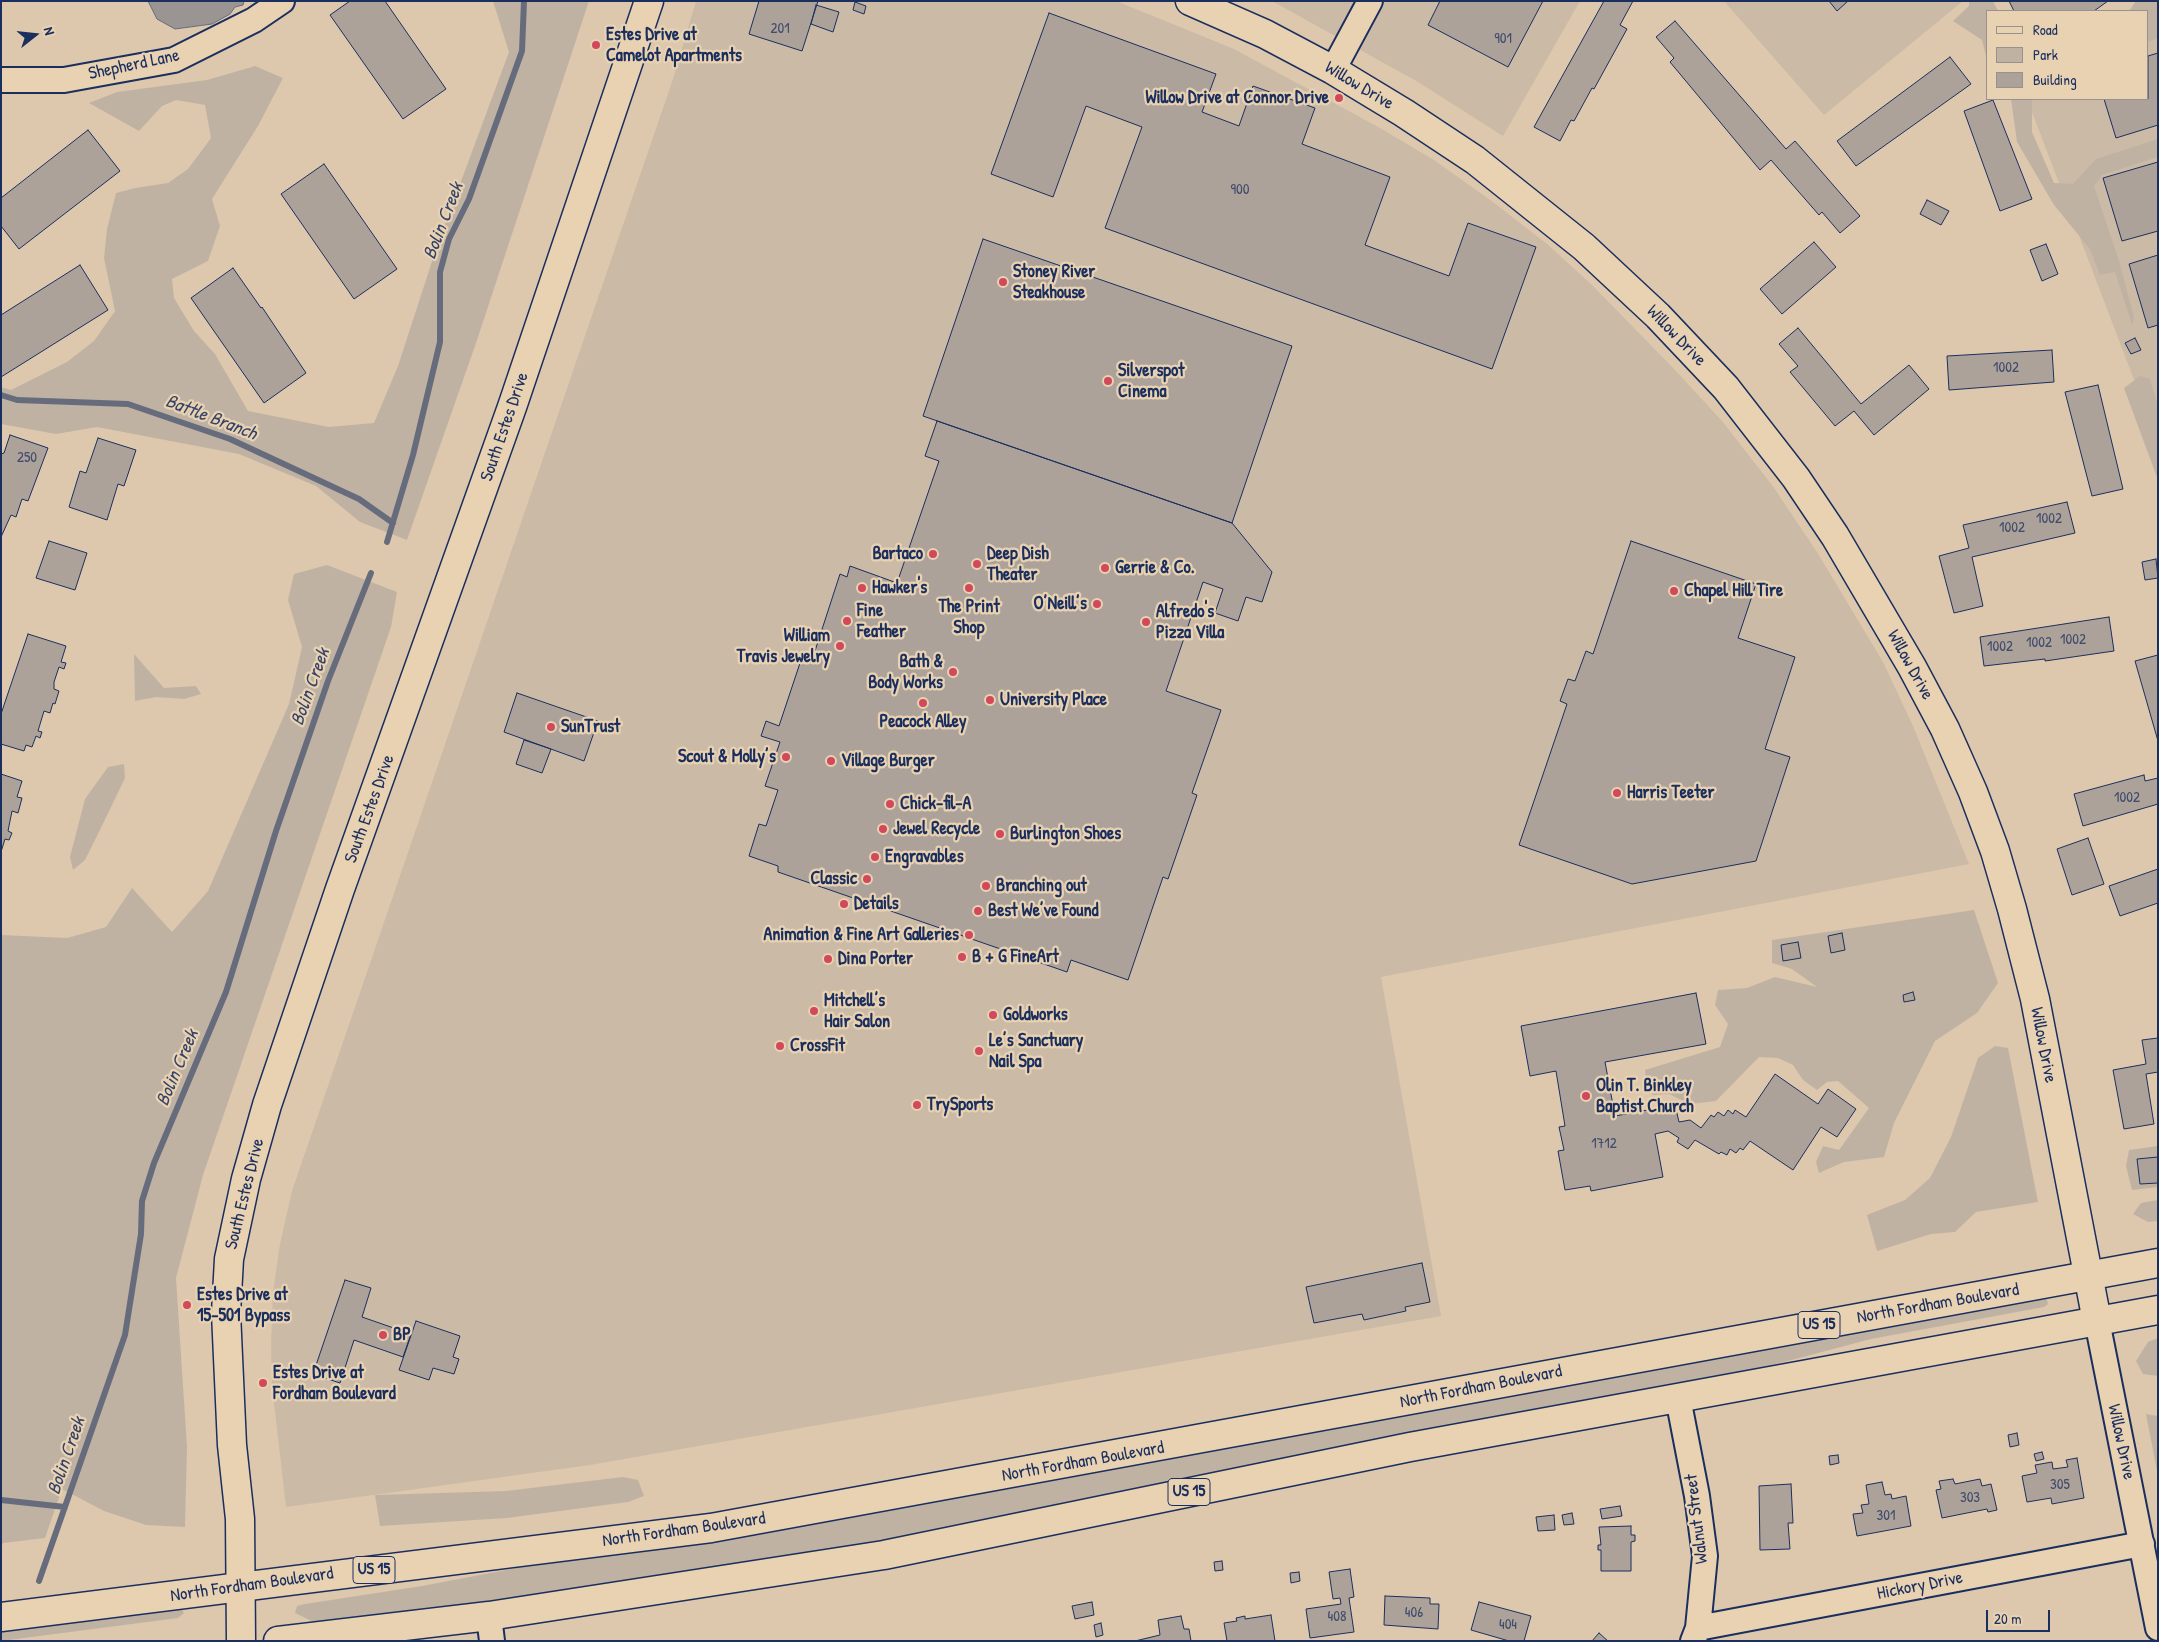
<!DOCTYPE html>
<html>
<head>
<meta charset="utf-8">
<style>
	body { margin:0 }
	#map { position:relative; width:2159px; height:1642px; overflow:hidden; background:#ddc8ad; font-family:"Patrick Hand",sans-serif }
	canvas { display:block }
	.frame { position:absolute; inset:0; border:2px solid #1b2f5e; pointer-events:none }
	.legend { position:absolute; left:1986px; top:10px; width:162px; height:90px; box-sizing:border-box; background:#e9d2b2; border:1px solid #979190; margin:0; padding:6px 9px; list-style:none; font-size:15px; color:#1b2f5e }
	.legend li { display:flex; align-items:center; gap:10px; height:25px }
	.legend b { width:25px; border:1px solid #979190 }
	.north { position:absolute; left:10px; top:10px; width:50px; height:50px; -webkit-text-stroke:4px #e9d2b2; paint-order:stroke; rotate:74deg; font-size:14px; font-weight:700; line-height:20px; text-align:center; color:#1b2f5e }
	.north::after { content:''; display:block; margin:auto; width:18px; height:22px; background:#1b2f5e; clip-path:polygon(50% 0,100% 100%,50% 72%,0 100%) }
	.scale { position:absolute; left:1986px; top:1610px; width:64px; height:22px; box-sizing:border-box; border:2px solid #1b2f5e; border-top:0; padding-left:6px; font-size:15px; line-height:18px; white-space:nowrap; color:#1b2f5e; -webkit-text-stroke:4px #e9d2b2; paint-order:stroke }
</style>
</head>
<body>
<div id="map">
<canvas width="2159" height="1642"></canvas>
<div class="frame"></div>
<ul class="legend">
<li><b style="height:6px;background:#e9d2b2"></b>Road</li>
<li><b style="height:14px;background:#c0b2a2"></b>Park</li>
<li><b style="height:14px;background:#ada299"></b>Building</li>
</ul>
<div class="north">N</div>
<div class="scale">20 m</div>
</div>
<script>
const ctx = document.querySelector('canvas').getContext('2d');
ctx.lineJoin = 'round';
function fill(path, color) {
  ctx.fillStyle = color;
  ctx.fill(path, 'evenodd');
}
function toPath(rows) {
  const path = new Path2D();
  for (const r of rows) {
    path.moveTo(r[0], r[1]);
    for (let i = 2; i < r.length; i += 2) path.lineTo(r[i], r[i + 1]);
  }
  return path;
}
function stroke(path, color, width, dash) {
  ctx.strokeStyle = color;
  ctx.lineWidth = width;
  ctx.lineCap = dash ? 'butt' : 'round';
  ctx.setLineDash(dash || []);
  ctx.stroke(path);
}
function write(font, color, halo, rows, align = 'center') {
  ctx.font = font + ' "Patrick Hand",sans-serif';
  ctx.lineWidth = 4.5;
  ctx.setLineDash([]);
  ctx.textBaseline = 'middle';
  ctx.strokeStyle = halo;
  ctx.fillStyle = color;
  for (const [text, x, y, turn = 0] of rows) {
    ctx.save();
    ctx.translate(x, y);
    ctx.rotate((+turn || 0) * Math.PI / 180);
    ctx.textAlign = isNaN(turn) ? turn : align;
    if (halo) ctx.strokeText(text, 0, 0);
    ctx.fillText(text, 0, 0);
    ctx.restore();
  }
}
const built = toPath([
	[696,1,1116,1,1234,49,1380,128,1434,160,1493,202,1547,244,1591,284,1676,371,1722,421,1772,485,1817,552,1883,662,1913,726,1969,864,1381,977,1441,1316,590,1465,286,1507,272,1386,271,1343,273,1293,280,1244,292,1191,673,79],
	[1272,1,1580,1,1503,136,1418,82],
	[1724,1,1963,1,1824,115],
	[2158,1,2158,451,2136,385,2027,99,2148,99,2148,11]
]);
const green = toPath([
	[493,1,589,1,476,343,407,540,360,522,316,486,239,454,97,427,56,434,1,424,1,387,11,390,67,362,94,341,115,311,104,258,107,229,116,193,135,188,168,183,188,169,211,138,205,105,176,100,162,106,139,131,89,103,117,92,207,80,255,66,283,78,258,126,212,199,220,226,208,261,172,279,174,298,194,331,215,354,248,411,329,427,374,423,398,366,437,246,509,52],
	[1969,1,1993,1,1998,11,1988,11,1988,64,1982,40,1953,21,1969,6],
	[2136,1,2158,1,2158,38,2148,42,2148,11,2129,11],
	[2011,99,2032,99,2032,132,2054,183,2073,184,2096,159,2158,139,2158,157,2102,175,2094,186,2119,261,2134,317,2132,325,2115,272,2100,275,2090,249,2054,205,2017,142],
	[2140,376,2150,379,2158,406,2158,480,2124,388],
	[327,565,397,592,391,627,203,1175,176,1278,187,1447,185,1527,146,1525,104,1511,62,1489,45,1538,3,1543,1,1546,1,935,67,938,106,927,132,888,172,932,208,891,289,704,302,647,288,600,294,574],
	[134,654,164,688,196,686,201,694,184,699,156,697,135,701],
	[124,764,125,778,98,834,85,860,73,870,70,857,85,799,108,767],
	[1974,910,1998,983,1977,1013,1935,1041,1894,1123,1884,1157,1844,1162,1819,1173,1816,1162,1823,1146,1839,1150,1869,1108,1838,1081,1827,1082,1817,1090,1803,1080,1793,1065,1778,1058,1759,1057,1716,1101,1690,1104,1669,1094,1653,1095,1647,1086,1645,1070,1720,1047,1728,1024,1715,1005,1718,990,1747,988,1775,977,1817,987,1792,969,1772,963,1772,940],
	[1995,1046,2008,1048,2038,1202,1976,1212,1955,1232,1931,1234,1877,1251,1867,1215,1905,1200,1930,1178,1951,1137,1978,1058],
	[2158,1146,2158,1187,2132,1190,2126,1166,2129,1150],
	[2158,1200,2158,1221,2148,1222,2133,1214,2141,1203],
	[2046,1296,2048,1304,2044,1307,1871,1339,1731,1376,931,1535,529,1598,316,1623,295,1613,297,1606,305,1604,422,1586,564,1559],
	[2158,1338,2158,1376,2143,1374,2136,1361,2148,1342],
	[2146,1414,2158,1416,2158,1476],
	[623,1477,638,1480,644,1496,628,1502,507,1518,380,1526,375,1495,506,1491],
	[181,1607,184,1613,178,1618,1,1641,1,1628]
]);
const water = toPath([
	[148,1,244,1,243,5,235,7,230,14,212,24,175,29,157,19,148,1]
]);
const stream = toPath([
	[1,395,17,400,128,404,230,439,359,499,393,523],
	[387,542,413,455,440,342,440,272,449,239,469,199,522,51,524,1],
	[1,1500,65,1507],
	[39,1581,125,1335,141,1234,142,1201,154,1163,226,992,276,831,328,681,371,573]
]);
const building = toPath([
	[350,1,385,1,446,89,403,119,330,15,350,1],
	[759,1,818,1,802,51,749,34,759,1],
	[1440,1,1543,1,1508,67,1428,25,1440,1],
	[1604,1,1633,1,1620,25,1627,29,1594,89,1592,88,1574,121,1571,120,1560,141,1534,127,1604,1],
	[1829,1,1848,1,1837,11,1829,1],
	[2009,1,2108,1,2094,11,2014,11,2009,1],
	[855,2,866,6,864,14,853,10,855,2],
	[816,5,839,12,833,32,811,24,816,5],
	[1049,13,1216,74,1202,112,1239,126,1253,86,1315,108,1302,144,1390,177,1365,245,1449,276,1468,223,1536,247,1492,369,1105,228,1142,127,1086,106,1053,197,991,174,1049,13],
	[1675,21,1786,149,1795,141,1860,216,1840,233,1822,212,1819,215,1771,160,1760,170,1670,62,1674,58,1656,37,1675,21],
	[2158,53,2158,125,2116,138,2104,99,2148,99,2148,56,2158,53],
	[1950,57,1971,84,1856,166,1837,141,1950,57],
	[1993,100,2032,199,2000,211,1964,111,1993,100],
	[88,130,120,171,19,249,1,226,1,198,88,130],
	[2158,162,2158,231,2122,241,2103,178,2158,162],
	[324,164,397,269,354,299,281,194,324,164],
	[1927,200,1949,211,1941,225,1920,214,1927,200],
	[983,239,1292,346,1232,523,923,416,983,239],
	[1814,242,1836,267,1782,314,1760,289,1814,242],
	[2046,244,2058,274,2042,281,2030,250,2046,244],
	[2158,255,2158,325,2148,328,2129,264,2158,255],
	[80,265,108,310,1,377,1,315,80,265],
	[233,268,261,308,262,307,306,373,264,403,191,298,233,268],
	[1798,328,1861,404,1909,365,1929,389,1874,435,1854,411,1835,426,1790,372,1798,366,1779,344,1798,328],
	[2135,338,2141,350,2131,354,2125,343,2135,338],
	[2052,350,2054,382,1949,390,1947,356,2052,350],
	[2098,385,2123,489,2092,496,2065,392,2098,385],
	[937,421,1232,523,1272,572,1262,602,1246,597,1238,621,1215,613,1223,589,1203,582,1166,691,1221,710,1192,793,1197,795,1168,879,1163,877,1128,980,1071,960,1067,972,778,872,778,866,749,856,759,824,766,826,778,790,765,786,780,742,761,736,766,721,779,726,803,654,813,657,840,574,847,577,850,566,897,583,939,461,925,456,937,421],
	[10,435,48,448,28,501,22,499,16,517,11,515,1,537,1,454,4,453,10,435],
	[98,438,136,450,124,486,118,484,107,520,69,507,80,471,86,473,98,438],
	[2067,502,2075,533,1972,557,1983,606,1954,613,1939,556,1969,548,1963,525,2067,502],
	[49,541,87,553,75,590,36,578,49,541],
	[1631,541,1756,584,1738,638,1795,657,1765,749,1790,757,1756,861,1632,884,1519,845,1566,707,1567,704,1560,701,1568,679,1575,681,1586,651,1593,654,1631,541],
	[2156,559,2158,578,2145,580,2142,562,2156,559],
	[2109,617,2114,651,2045,661,2045,659,1984,666,1980,637,2109,617],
	[28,634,66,646,61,662,66,663,64,669,59,667,54,682,54,689,59,691,55,704,53,703,50,713,44,711,38,731,42,732,40,738,36,736,32,747,26,745,24,751,1,744,1,714,28,634],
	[2158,655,2158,741,2135,661,2158,655],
	[517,693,598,721,584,761,504,732,517,693],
	[524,740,551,749,542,773,516,764,524,740],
	[1,774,22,781,17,797,22,798,18,813,12,811,8,831,12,833,9,840,5,839,1,852,1,774],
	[2144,775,2145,781,2158,778,2158,804,2083,826,2074,794,2144,775],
	[2088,838,2104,884,2072,895,2057,849,2088,838],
	[2158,869,2158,903,2120,916,2109,886,2158,869],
	[1842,933,1845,950,1831,953,1828,936,1842,933],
	[1798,942,1801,958,1783,961,1781,945,1798,942],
	[1913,992,1915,1000,1904,1002,1903,995,1913,992],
	[1696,993,1706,1044,1605,1062,1615,1116,1675,1105,1679,1122,1690,1120,1701,1128,1711,1115,1714,1117,1718,1112,1724,1116,1728,1110,1733,1114,1735,1110,1746,1117,1775,1074,1818,1104,1828,1089,1856,1109,1837,1137,1821,1127,1793,1170,1750,1141,1743,1150,1740,1148,1736,1153,1730,1149,1727,1155,1721,1152,1719,1154,1695,1140,1688,1149,1677,1142,1679,1138,1668,1131,1655,1134,1663,1177,1591,1191,1590,1186,1565,1190,1558,1151,1564,1150,1559,1127,1565,1126,1556,1071,1530,1076,1521,1026,1696,993],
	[2158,1038,2158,1072,2146,1074,2154,1124,2124,1129,2113,1070,2146,1064,2142,1040,2158,1038],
	[2158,1157,2158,1183,2140,1184,2137,1159,2158,1157],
	[1422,1263,1430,1302,1405,1307,1406,1311,1364,1320,1362,1314,1314,1323,1306,1287,1422,1263],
	[345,1280,371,1288,362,1317,411,1334,403,1357,354,1340,340,1383,313,1374,345,1280],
	[416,1321,460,1336,453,1357,459,1359,454,1374,433,1368,429,1380,399,1370,416,1321],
	[2017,1433,2019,1445,2010,1447,2008,1435,2017,1433],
	[2042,1452,2044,1459,2036,1461,2034,1454,2042,1452],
	[1838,1455,1839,1463,1830,1465,1829,1456,1838,1455],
	[2077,1458,2084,1498,2052,1504,2051,1498,2027,1502,2022,1476,2037,1473,2035,1465,2052,1462,2053,1469,2068,1467,2066,1460,2077,1458],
	[1953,1479,1955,1484,1980,1479,1982,1486,1991,1484,1997,1510,1988,1512,1987,1509,1942,1518,1936,1490,1941,1489,1939,1481,1953,1479],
	[1882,1482,1885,1495,1891,1494,1892,1499,1906,1496,1911,1526,1857,1536,1853,1514,1863,1513,1861,1505,1869,1504,1866,1485,1882,1482],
	[1791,1484,1793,1523,1788,1523,1790,1549,1760,1550,1759,1486,1791,1484],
	[1620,1506,1622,1516,1602,1519,1600,1509,1620,1506],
	[1572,1513,1574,1524,1564,1525,1562,1515,1572,1513],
	[1554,1515,1555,1530,1538,1531,1536,1517,1554,1515],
	[1631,1526,1631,1535,1635,1535,1635,1541,1631,1542,1631,1571,1601,1571,1601,1550,1598,1550,1598,1545,1601,1545,1599,1527,1631,1526],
	[1222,1561,1223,1570,1215,1571,1214,1562,1222,1561],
	[1350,1569,1354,1597,1349,1598,1354,1632,1310,1638,1306,1609,1341,1604,1340,1598,1333,1599,1329,1572,1350,1569],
	[1299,1572,1300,1581,1291,1583,1290,1573,1299,1572],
	[1385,1596,1430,1598,1430,1604,1439,1604,1438,1629,1384,1625,1385,1596],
	[1092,1602,1094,1615,1075,1619,1072,1606,1092,1602],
	[1479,1602,1531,1616,1524,1641,1509,1641,1471,1630,1479,1602],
	[1271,1615,1275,1641,1227,1641,1224,1623,1237,1621,1236,1618,1245,1616,1245,1619,1271,1615],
	[1181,1616,1184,1629,1189,1629,1191,1641,1135,1641,1160,1635,1158,1620,1181,1616],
	[1101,1623,1103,1635,1096,1637,1094,1625,1101,1623],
	[1599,1633,1608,1641,1592,1641,1599,1633]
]);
const minor = toPath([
	[1333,70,1370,1],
	[1,80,64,80,174,60,254,20,282,1],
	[2097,1321,2158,1628],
	[1678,1398,1697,1496,1705,1556,1698,1628,1693,1641],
	[489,1616,492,1641],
	[1698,1628,2142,1544]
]);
const tertiary = toPath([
	[1190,1,1265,34,1333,70,1404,113,1475,160,1584,247,1658,316,1726,388,1796,478,1835,536,1912,667,1945,729,1973,792,1995,851,2012,909,2035,999,2097,1321]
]);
const secondary = toPath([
	[241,1641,240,1519,232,1445,226,1313,229,1259,246,1179,267,1105,340,889,512,407,649,1]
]);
const trunk = toPath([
	[1,1617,711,1528,2158,1263],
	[278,1641,489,1616,884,1555,1410,1447,2158,1310]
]);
const markers = [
	[596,45,5,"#d1495b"],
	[1339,98,5,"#d1495b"],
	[1003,282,5,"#d1495b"],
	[1108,381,5,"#d1495b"],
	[933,554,5,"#d1495b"],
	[977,564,5,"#d1495b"],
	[1105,568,5,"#d1495b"],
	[862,588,5,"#d1495b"],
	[969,588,5,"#d1495b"],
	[1674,591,5,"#d1495b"],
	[1097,604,5,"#d1495b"],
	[847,621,5,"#d1495b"],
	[1146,622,5,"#d1495b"],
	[840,646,5,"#d1495b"],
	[953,672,5,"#d1495b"],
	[990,700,5,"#d1495b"],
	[923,703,5,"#d1495b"],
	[551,727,5,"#d1495b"],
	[786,757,5,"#d1495b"],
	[831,761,5,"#d1495b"],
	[1617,793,5,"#d1495b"],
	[890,804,5,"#d1495b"],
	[883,829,5,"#d1495b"],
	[1000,834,5,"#d1495b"],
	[875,857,5,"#d1495b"],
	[867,879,5,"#d1495b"],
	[986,886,5,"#d1495b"],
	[844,904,5,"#d1495b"],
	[978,911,5,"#d1495b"],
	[969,935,5,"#d1495b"],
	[962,957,5,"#d1495b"],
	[828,959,5,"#d1495b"],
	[814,1011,5,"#d1495b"],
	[993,1015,5,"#d1495b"],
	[780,1046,5,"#d1495b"],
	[979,1051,5,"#d1495b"],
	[1586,1096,5,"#d1495b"],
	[917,1105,5,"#d1495b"],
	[187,1305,5,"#d1495b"],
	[383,1335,5,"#d1495b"],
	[263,1383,5,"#d1495b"]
];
const numberNames = [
	["201",780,29],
	["901",1503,39],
	["900",1240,190],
	["1002",2006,368],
	["250",27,458],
	["1002",2049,519],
	["1002",2012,528],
	["1002",2073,640],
	["1002",2039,643],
	["1002",2000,647],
	["1002",2127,798],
	["1712",1604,1144],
	["305",2060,1485],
	["303",1970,1498],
	["301",1886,1516],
	["406",1414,1613],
	["408",1337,1617],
	["404",1508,1625]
];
const shields = [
	[1819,1325,42],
	[1189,1492,42],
	[374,1570,42]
];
const shieldNames = [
	["US 15",1819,1325],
	["US 15",1189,1492],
	["US 15",374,1570]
];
const poiNames = [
	["Estes Drive at",606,35],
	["Camelot Apartments",606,56],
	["Willow Drive at Connor Drive",1329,98,"right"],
	["Stoney River",1013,272],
	["Steakhouse",1013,293],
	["Silverspot",1118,371],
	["Cinema",1118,392],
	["Bartaco",923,554,"right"],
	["Deep Dish",987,554],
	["Theater",987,575],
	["Gerrie & Co.",1115,568],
	["Hawker's",872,588],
	["Chapel Hill Tire",1684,591],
	["O’Neill’s",1087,604,"right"],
	["The Print",969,607,"center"],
	["Shop",969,628,"center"],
	["Fine",857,611],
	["Feather",857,632],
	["Alfredo's",1156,612],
	["Pizza Villa",1156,633],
	["William",830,636,"right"],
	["Travis Jewelry",830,657,"right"],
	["Bath &",943,662,"right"],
	["Body Works",943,683,"right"],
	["University Place",1000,700],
	["Peacock Alley",923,722,"center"],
	["SunTrust",561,727],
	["Scout & Molly’s",776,757,"right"],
	["Village Burger",841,761],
	["Harris Teeter",1627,793],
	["Chick-fil-A",900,804],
	["Jewel Recycle",893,829],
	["Burlington Shoes",1010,834],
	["Engravables",885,857],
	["Classic",857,879,"right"],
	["Branching out",996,886],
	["Details",854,904],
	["Best We’ve Found",988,911],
	["Animation & Fine Art Galleries",959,935,"right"],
	["B + G FineArt",972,957],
	["Dina Porter",838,959],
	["Mitchell’s",824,1001],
	["Hair Salon",824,1022],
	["Goldworks",1003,1015],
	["Le’s Sanctuary",989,1041],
	["Nail Spa",989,1062],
	["CrossFit",790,1046],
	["Olin T. Binkley",1596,1086],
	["Baptist Church",1596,1107],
	["TrySports",927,1105],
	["Estes Drive at",197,1295],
	["15-501 Bypass",197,1316],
	["BP",393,1335],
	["Estes Drive at",273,1373],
	["Fordham Boulevard",273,1394]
];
const streetNames = [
	["Shepherd Lane",134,65,-12],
	["Willow Drive",1359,86,31],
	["Willow Drive",1676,336,46],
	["South Estes Drive",505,427,-71],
	["Willow Drive",1910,665,61],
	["South Estes Drive",370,809,-70],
	["Willow Drive",2043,1045,79],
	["South Estes Drive",245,1194,-76],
	["North Fordham Boulevard",1938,1304,-10],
	["North Fordham Boulevard",1481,1387,-11],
	["Willow Drive",2121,1442,78],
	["North Fordham Boulevard",1083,1462,-10],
	["Walnut Street",1697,1519,-97],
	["North Fordham Boulevard",684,1530,-8],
	["North Fordham Boulevard",252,1585,-8],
	["Hickory Drive",1920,1586,-11]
];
const waterNames = [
	["Bolin Creek",444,221,-69],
	["Battle Branch",211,418,21],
	["Bolin Creek",311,687,-70],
	["Bolin Creek",178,1068,-67],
	["Bolin Creek",67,1456,-71]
];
fill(built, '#cbbaa6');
fill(green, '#c0b2a2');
fill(water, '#9a9492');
stroke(water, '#676c7d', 1);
stroke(stream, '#676c7d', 6);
fill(building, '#ada299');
stroke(building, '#1b2f5e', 1);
stroke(minor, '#1b2f5e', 28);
stroke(tertiary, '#1b2f5e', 31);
stroke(secondary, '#1b2f5e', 31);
stroke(trunk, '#1b2f5e', 31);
stroke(minor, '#e9d2b2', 24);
stroke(tertiary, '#e9d2b2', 28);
stroke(secondary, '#e9d2b2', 28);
stroke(trunk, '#e9d2b2', 28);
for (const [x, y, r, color] of markers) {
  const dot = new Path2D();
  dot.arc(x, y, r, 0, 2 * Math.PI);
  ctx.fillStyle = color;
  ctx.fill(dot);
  stroke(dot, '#e9d2b2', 2);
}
write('15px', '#404c6d', null, numberNames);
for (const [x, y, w] of shields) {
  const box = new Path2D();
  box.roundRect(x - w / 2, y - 13.5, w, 27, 4);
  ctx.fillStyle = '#e9d2b2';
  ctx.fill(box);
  stroke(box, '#1b2f5e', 1);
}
write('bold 16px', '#1b2f5e', null, shieldNames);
write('bold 18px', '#1b2f5e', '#e9d2b2', poiNames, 'left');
write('18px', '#1b2f5e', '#e9d2b2', streetNames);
write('italic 19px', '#344368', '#e9d2b2', waterNames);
</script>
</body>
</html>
